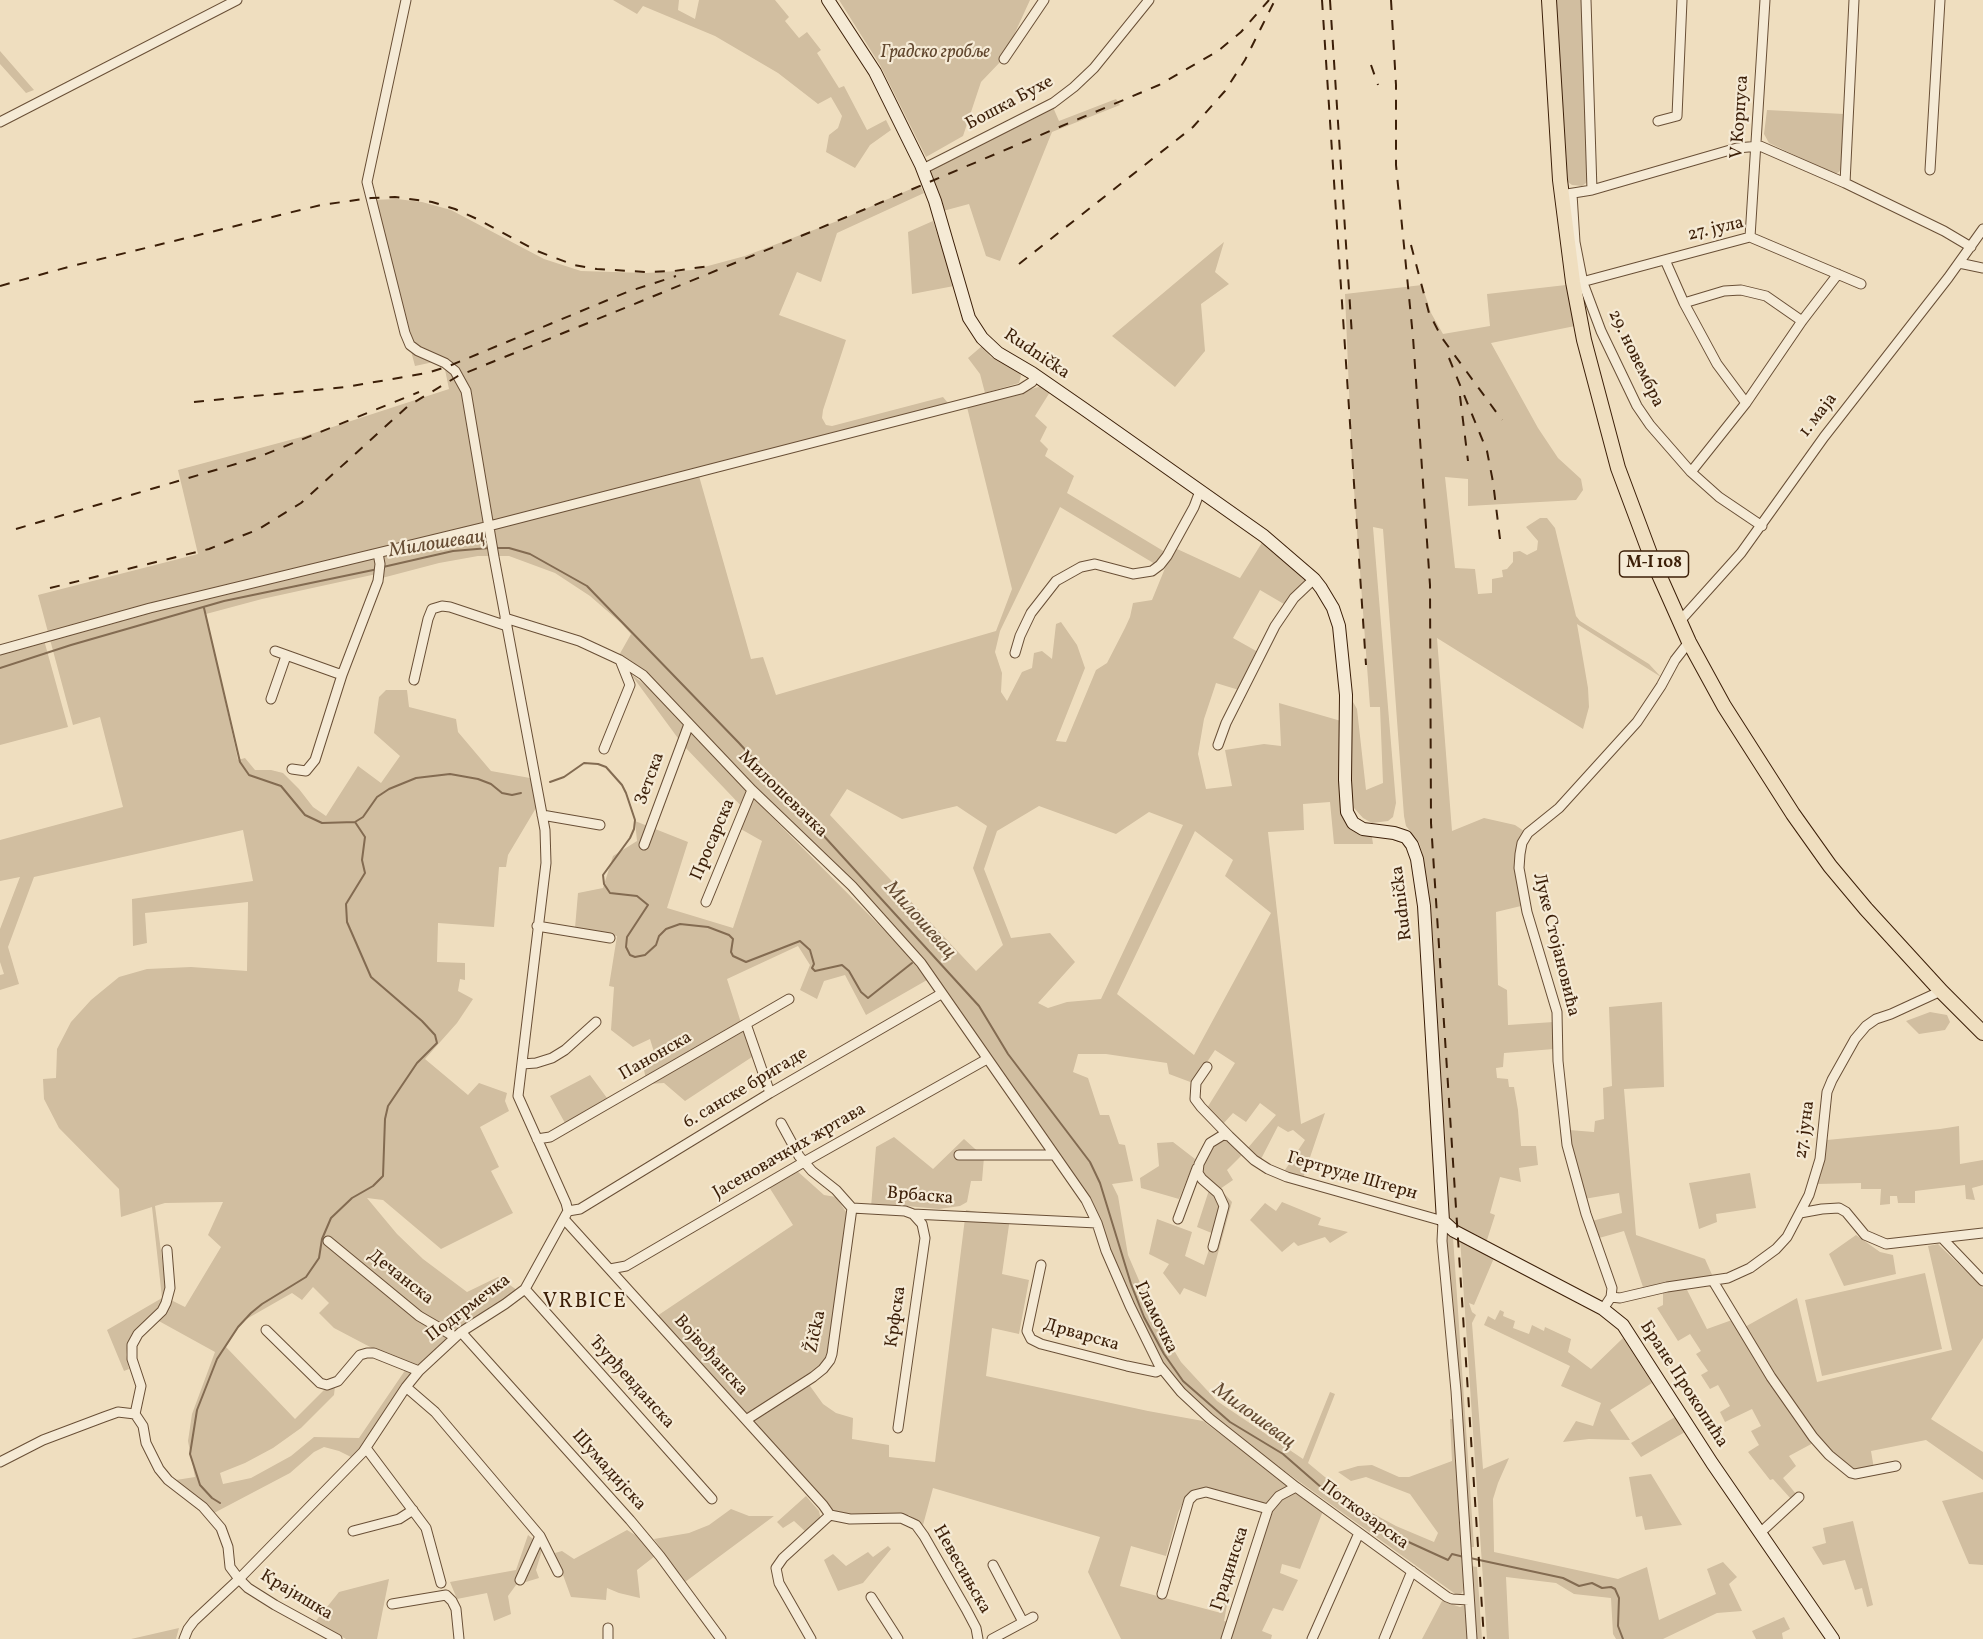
<!DOCTYPE html>
<html>
<head>
<meta charset="utf-8">
<style>
	body { margin:0 }
	canvas { display:block; background:#efdebf }
</style>
</head>
<body>
<canvas width="1983" height="1639"></canvas>
<script>
const ctx = document.querySelector('canvas').getContext('2d');
ctx.lineJoin = 'round';
function fill(path, color) {
  ctx.fillStyle = color;
  ctx.fill(path, 'evenodd');
}
function toPath(rows) {
  const path = new Path2D();
  for (const r of rows) {
    path.moveTo(r[0], r[1]);
    for (let i = 2; i < r.length; i += 2) path.lineTo(r[i], r[i + 1]);
  }
  return path;
}
function stroke(path, color, width, dash) {
  ctx.strokeStyle = color;
  ctx.lineWidth = width;
  ctx.lineCap = dash ? 'butt' : 'round';
  ctx.setLineDash(dash || []);
  ctx.stroke(path);
}
function write(font, color, halo, rows, align = 'center') {
  ctx.font = font + ' Vollkorn,serif';
  ctx.lineWidth = 4.5;
  ctx.setLineDash([]);
  ctx.textBaseline = 'middle';
  ctx.strokeStyle = halo;
  ctx.fillStyle = color;
  for (const [text, x, y, turn = 0] of rows) {
    ctx.save();
    ctx.translate(x, y);
    ctx.rotate((+turn || 0) * Math.PI / 180);
    ctx.textAlign = isNaN(turn) ? turn : align;
    if (halo) ctx.strokeText(text, 0, 0);
    ctx.fillText(text, 0, 0);
    ctx.restore();
  }
}
const green = toPath([
	[613,0,679,0,678,10,695,19,699,0,775,0,789,17,785,21,799,38,807,32,821,50,817,53,839,88,844,86,867,130,886,120,891,130,870,145,855,168,826,152,829,135,838,128,842,116,831,97,818,104,778,73,715,36,643,6,637,14],
	[839,0,1030,0,1003,59,981,82,963,136,926,157,880,65],
	[1556,0,1583,0,1589,174,1586,183,1582,186,1572,185,1568,182],
	[0,51,34,90,26,93,0,64],
	[1116,99,1120,105,1052,132,1000,261,986,256,969,204,943,211,928,174,941,162,1052,105,1059,121],
	[1767,110,1844,114,1842,167,1839,172,1835,174,1769,143,1764,134],
	[920,185,924,193,837,233,821,282,797,272,779,315,846,340,823,410,822,418,826,425,832,426,943,397,948,403,691,469,693,478,699,476,751,659,763,657,776,695,996,631,1012,589,967,407,1042,386,1050,392,1035,416,1047,427,1040,441,1048,449,1045,456,1074,476,1067,493,1165,552,1155,564,1060,507,1000,631,995,652,1002,673,1001,692,1007,701,1022,672,1032,668,1034,653,1042,651,1052,659,1056,624,1061,622,1077,645,1085,668,1056,741,1066,742,1096,670,1107,663,1125,628,1130,617,1133,603,1152,600,1170,556,1175,548,1240,578,1263,541,1312,584,1289,607,1260,590,1233,638,1258,652,1239,690,1216,683,1204,719,1198,754,1206,789,1232,786,1225,750,1264,744,1281,746,1279,703,1341,721,1348,824,1354,831,1372,837,1373,844,1334,844,1330,802,1303,804,1304,830,1268,832,1301,1124,1325,1113,1303,1178,1283,1173,1305,1140,1293,1130,1288,1132,1278,1126,1261,1159,1247,1149,1276,1115,1260,1103,1246,1122,1233,1113,1223,1124,1207,1108,1235,1063,1215,1050,1193,1083,1169,1074,1167,1063,1106,1054,1078,1054,1073,1072,1088,1078,1100,1115,1109,1115,1119,1144,1125,1145,1133,1181,1112,1184,1118,1196,1128,1255,1157,1322,1181,1362,1217,1401,1303,1459,1330,1392,1335,1394,1308,1463,1361,1507,1396,1526,1434,1542,1438,1533,1410,1494,1366,1477,1351,1481,1338,1472,1358,1466,1372,1465,1399,1477,1409,1477,1452,1461,1450,1419,1455,1419,1464,1588,1462,1593,1458,1596,1218,1423,1183,1391,1158,1359,1135,1314,1099,1218,928,970,839,874,618,657,631,634,621,623,590,596,555,573,509,556,478,556,439,563,382,578,381,573,262,599,206,614,238,760,245,758,255,770,271,770,283,773,299,789,313,807,326,816,358,766,381,783,400,756,374,733,379,697,386,690,407,690,409,707,456,719,458,732,491,771,530,778,534,787,536,808,508,855,506,867,499,867,494,927,438,923,437,962,465,963,465,980,460,979,458,991,473,999,457,1023,425,1059,468,1095,479,1083,507,1093,505,1101,509,1111,480,1127,499,1167,491,1171,513,1213,441,1249,383,1200,367,1198,397,1234,423,1259,467,1292,498,1277,517,1290,506,1299,491,1306,480,1316,464,1324,417,1367,372,1348,334,1328,319,1313,329,1303,313,1287,302,1300,292,1293,243,1321,226,1347,295,1419,328,1386,335,1386,334,1395,301,1428,273,1448,245,1463,220,1473,223,1484,251,1478,291,1456,314,1437,359,1438,406,1369,413,1372,353,1458,339,1451,324,1447,314,1452,290,1473,214,1513,176,1480,195,1477,188,1441,192,1414,215,1352,157,1320,171,1300,185,1307,221,1247,208,1235,223,1202,165,1203,155,1206,167,1297,156,1314,142,1323,128,1342,126,1355,129,1369,124,1371,107,1330,162,1298,152,1207,121,1217,119,1189,59,1128,44,1099,43,1079,56,1078,57,1049,71,1022,91,1000,119,977,147,969,191,967,247,971,248,902,145,913,147,943,133,946,132,899,253,881,243,830,34,877,8,947,19,984,0,990,0,975,4,974,0,962,0,929,20,877,0,881,0,840,123,807,100,717,73,725,38,595,198,554,178,470,305,436,449,389,443,360,415,366,371,200,397,199,422,202,451,210,544,259,581,271,646,273,693,270,745,256,840,220],
	[847,789,902,819,957,806,987,826,973,868,1003,945,976,971,830,815],
	[1039,806,1116,834,1149,812,1183,825,1101,999,1067,1002,1048,1008,1038,1003,1075,962,1050,933,1011,938,984,869,997,831],
	[1195,831,1233,860,1225,876,1271,913,1194,1055,1117,994],
	[933,221,954,286,912,294,908,232],
	[1224,242,1215,272,1229,284,1201,304,1205,351,1175,387,1112,336],
	[1422,285,1431,313,1443,334,1490,326,1487,294,1566,285,1575,326,1491,343,1538,428,1558,458,1581,479,1583,490,1576,500,1468,506,1468,479,1445,477,1455,568,1475,569,1478,594,1492,593,1492,579,1503,577,1502,570,1507,569,1513,562,1513,552,1520,551,1527,555,1537,550,1538,541,1526,527,1540,518,1547,518,1555,528,1576,616,1580,621,1649,664,1661,677,1577,624,1588,688,1589,707,1583,729,1437,638,1452,831,1484,818,1515,825,1524,831,1515,871,1521,906,1496,912,1498,985,1507,990,1508,1025,1554,1022,1554,1049,1504,1053,1503,1067,1496,1068,1497,1078,1508,1079,1509,1087,1514,1087,1518,1110,1521,1146,1536,1146,1538,1165,1519,1168,1521,1182,1500,1177,1490,1213,1495,1215,1486,1243,1449,1223,1430,941,1422,852,1419,842,1406,826,1404,816,1383,529,1373,527,1396,803,1393,817,1388,821,1372,823,1363,818,1354,808,1351,786,1349,695,1357,709,1366,790,1383,783,1380,707,1370,707,1352,462,1345,294],
	[982,346,991,357,1019,372,1021,376,1019,383,985,393,980,374,968,358],
	[44,640,68,727,0,745,0,653],
	[630,673,646,686,747,792,879,925,909,957,927,980,866,1015,845,975,824,981,817,999,800,990,810,965,798,946,727,979,752,1057,685,1101,664,1083,647,1084,644,1070,657,1062,650,1039,633,1047,611,1030,614,987,609,986,617,936,575,928,578,893,603,888,613,856,637,841,635,821,688,842,667,908,733,928,762,841,739,828,746,811,683,745],
	[1662,1002,1664,1087,1624,1089,1636,1235,1705,1259,1713,1277,1643,1287,1624,1231,1599,1238,1592,1221,1622,1213,1619,1193,1584,1199,1569,1130,1594,1132,1595,1121,1604,1119,1603,1088,1612,1086,1609,1007],
	[1930,1012,1947,1015,1950,1022,1945,1030,1919,1034,1906,1021],
	[590,1075,607,1098,565,1123,550,1096],
	[1959,1126,1960,1164,1983,1160,1983,1185,1972,1188,1975,1200,1966,1199,1965,1185,1915,1191,1915,1203,1898,1203,1897,1196,1890,1196,1890,1204,1880,1205,1881,1189,1861,1189,1861,1183,1816,1184,1821,1170,1827,1140,1940,1129],
	[894,1137,933,1169,964,1139,984,1157,982,1181,971,1181,967,1202,960,1206,939,1209,907,1206,871,1207,876,1147],
	[1222,1139,1230,1140,1243,1154,1227,1170,1233,1180,1220,1189,1232,1202,1206,1297,1184,1288,1180,1295,1163,1273,1169,1264,1149,1254,1157,1219,1192,1232,1185,1256,1204,1265,1214,1234,1197,1227,1211,1184,1201,1169,1212,1145],
	[1173,1142,1195,1159,1179,1199,1141,1188,1140,1178,1159,1166,1157,1143],
	[796,1170,824,1195,836,1197,848,1215,827,1356,822,1364,805,1379,823,1404,836,1413,853,1418,852,1439,889,1445,889,1457,935,1462,966,1210,1010,1218,1002,1274,1029,1280,1019,1334,992,1328,986,1376,1148,1411,1203,1421,1323,1511,1300,1569,1282,1564,1280,1573,1298,1580,1283,1611,1273,1608,1262,1631,1272,1635,1271,1639,1121,1639,1088,1572,1100,1537,933,1488,923,1525,909,1515,882,1514,848,1518,836,1515,654,1318,793,1225,769,1187],
	[1193,1493,1268,1512,1235,1624,1224,1621,1229,1594,1226,1593,1221,1613,1120,1586,1131,1546,1166,1556,1178,1513,1184,1500],
	[1750,1173,1756,1208,1716,1214,1717,1222,1699,1229,1689,1183],
	[1282,1202,1321,1218,1318,1225,1348,1232,1330,1243,1325,1237,1298,1246,1294,1242,1282,1252,1250,1220,1265,1203,1276,1211],
	[1447,1234,1453,1237,1474,1547,1470,1547,1453,1302,1446,1264,1444,1235],
	[1856,1235,1880,1252,1893,1255,1896,1274,1844,1286,1829,1254],
	[1460,1238,1494,1258,1474,1305,1469,1303,1472,1312,1476,1315,1472,1323,1483,1469,1509,1458,1498,1483,1493,1499,1494,1552,1618,1579,1647,1567,1659,1620,1716,1594,1707,1569,1723,1562,1737,1577,1729,1584,1742,1611,1717,1613,1663,1639,1616,1639,1613,1634,1611,1598,1574,1594,1556,1583,1506,1577,1509,1639,1487,1639],
	[1938,1244,1983,1288,1983,1338,1931,1419,1983,1452,1983,1480,1926,1440,1871,1451,1874,1469,1850,1470,1835,1456,1805,1422,1743,1328,1797,1298,1817,1382,1952,1350,1928,1246],
	[1925,1273,1942,1349,1822,1376,1805,1300],
	[1686,1288,1707,1329,1732,1320,1815,1442,1789,1456,1796,1466,1783,1478,1796,1494,1791,1499,1773,1479,1770,1480,1748,1452,1759,1445,1751,1431,1761,1426,1752,1409,1725,1422,1720,1412,1730,1406,1718,1385,1710,1389,1701,1375,1708,1371,1696,1354,1701,1351,1690,1334,1678,1341,1657,1308,1663,1305,1663,1291],
	[1500,1310,1504,1312,1503,1316,1515,1321,1513,1328,1529,1334,1532,1325,1544,1331,1545,1327,1571,1339,1568,1352,1591,1369,1623,1338,1652,1383,1610,1410,1630,1440,1589,1439,1563,1442,1576,1421,1593,1426,1601,1403,1561,1386,1570,1366,1484,1325,1488,1316,1495,1320],
	[1675,1417,1685,1432,1641,1457,1631,1443],
	[1651,1474,1682,1525,1645,1530,1642,1516,1636,1517,1629,1477],
	[1983,1492,1983,1565,1969,1564,1942,1501],
	[806,1496,819,1511,821,1520,807,1533,794,1521,783,1528,777,1522],
	[731,1509,749,1516,774,1516,685,1582,654,1539,689,1533,709,1525],
	[1853,1521,1873,1605,1867,1607,1862,1588,1855,1590,1845,1560,1823,1565,1812,1547,1826,1543,1823,1528],
	[627,1530,640,1538,655,1556,637,1570,640,1598,619,1593,607,1588,606,1600,571,1597,555,1553,562,1551,574,1559],
	[528,1535,543,1547,536,1570,539,1578,516,1585,508,1596,511,1614,494,1621,487,1593,457,1599,450,1582,516,1570],
	[888,1546,891,1549,863,1583,838,1591,824,1560,833,1554,846,1566,868,1552,873,1557],
	[1471,1566,1477,1567,1482,1639,1422,1639,1442,1601,1460,1607,1467,1604],
	[389,1579,377,1639,346,1639,315,1622,339,1592],
	[1784,1617,1790,1629,1782,1633,1783,1639,1756,1639,1752,1631],
	[179,1628,176,1639,131,1639]
]);
const stream = toPath([
	[495,548,509,548,530,554,587,586,739,743,979,1006,1008,1054,1090,1162,1100,1183,1131,1284,1144,1317,1164,1354,1183,1381,1230,1422,1283,1454,1330,1495,1359,1515,1402,1539,1448,1560,1452,1554,1464,1557],
	[383,567,453,551,489,548],
	[204,608,240,762,249,775,281,786,305,815,322,823,355,822,363,817,377,797,389,789,416,778,450,774,478,779,491,784,502,793,512,795,521,793],
	[0,668,71,645,224,601,378,569],
	[550,782,564,777,584,763,598,764,606,767,622,785,626,793,635,820,634,829,630,838,603,875,604,884,610,893,637,896,648,905,627,937,626,947,630,955,635,957,645,955,656,945,659,936,666,929,680,924,708,927,729,935,733,939,731,952,733,956,746,962,800,941,810,950,814,964,812,968,815,971,842,965,849,971,861,992,868,998,912,963],
	[220,1503,212,1498,200,1485,190,1454,197,1410,217,1359,238,1327,251,1313,262,1304,306,1277,319,1258,322,1239,331,1218,352,1198,373,1186,383,1176,385,1119,388,1106,417,1063,437,1043,435,1035,422,1021,371,977,347,922,346,904,365,873,362,860,365,837,355,822],
	[1470,1558,1563,1578,1579,1586,1592,1583,1602,1588,1611,1587,1615,1589,1619,1598,1618,1626,1623,1639]
]);
const street = toPath([
	[1586,0,1592,190],
	[1004,59,1044,0],
	[1658,121,1677,116,1682,0],
	[0,122,237,0],
	[923,169,1053,103,1074,87,1094,68,1149,0],
	[1930,170,1940,0],
	[1845,183,1854,0],
	[1572,194,1575,242,1583,283,1601,331,1637,406,1650,425,1691,472,1719,497,1762,526],
	[1561,195,1592,190,1737,148,1760,146,1845,183,1944,231,1971,247],
	[1750,237,1765,0],
	[1665,260,1684,303,1717,364,1746,403],
	[1959,263,1983,268],
	[1578,283,1750,237,1861,284],
	[1684,303,1724,291,1741,290,1766,296,1802,321],
	[1691,472,1746,403,1802,321,1838,274],
	[505,618,579,641,620,660,643,675,752,790,852,886,921,963,1086,1200,1097,1223,1106,1251,1130,1306,1159,1365,1181,1392,1209,1418,1296,1487],
	[1680,621,1741,553,1824,437,1948,278,1983,229],
	[0,650,150,608,489,526,1021,389,1032,382,1035,376],
	[275,651,342,675],
	[1015,653,1020,636,1031,613,1056,581,1081,567,1095,564,1133,574,1152,571,1160,565,1167,556,1194,507,1200,491],
	[414,680,428,619,432,609,442,606,450,607,507,626],
	[271,699,286,656],
	[1218,745,1226,723,1275,626,1294,598,1314,579],
	[604,749,630,685,620,660],
	[292,769,306,771,315,760,342,675,378,581,380,564,378,553],
	[542,815,600,825],
	[644,845,689,724],
	[706,902,752,790],
	[537,926,610,938],
	[746,1024,770,1093],
	[522,1064,536,1063,552,1058,565,1050,596,1022],
	[1207,1067,1196,1083,1195,1099,1201,1107,1229,1136],
	[781,1123,799,1156,812,1171,836,1190,852,1208,905,1211,913,1214,1097,1223],
	[537,1139,550,1137,789,999],
	[959,1155,1054,1155],
	[568,1211,580,1209,770,1093,941,994],
	[1800,1213,1822,1209,1839,1208,1846,1212,1865,1235,1886,1244,1983,1233],
	[564,1219,823,1505,830,1515],
	[1178,1219,1197,1168],
	[1942,1238,1983,1281],
	[328,1241,419,1316,455,1337],
	[1213,1247,1224,1206,1218,1193,1202,1179,1198,1173,1199,1164,1210,1143,1223,1135,1229,1136,1254,1160,1268,1169,1287,1177,1443,1221,1442,1241,1456,1391,1472,1639],
	[1041,1265,1027,1331,1031,1339,1041,1344,1127,1366,1156,1372,1162,1369],
	[610,1269,626,1266,804,1162,987,1059],
	[1713,1281,1771,1377,1813,1437,1829,1455,1851,1473,1855,1474,1896,1466],
	[525,1289,712,1499],
	[1611,1297,1620,1298,1667,1287,1728,1278,1750,1268,1776,1249,1787,1237,1809,1195,1820,1159,1827,1092,1832,1080,1855,1039,1866,1026,1876,1019,1891,1014,1941,991],
	[1603,1309,1611,1297,1612,1288,1586,1214,1567,1145,1558,1061,1557,1012,1527,912,1519,868,1520,854,1522,843,1528,833,1559,808,1637,722,1661,686,1675,660,1689,642],
	[266,1330,320,1383,327,1385,338,1381,360,1355,367,1353,374,1353,419,1371],
	[461,1332,630,1520,660,1556,721,1639],
	[406,1387,435,1412,540,1536,558,1572],
	[135,1414,141,1386,132,1359,132,1345,138,1334,162,1311,166,1303,170,1288,167,1250],
	[746,1420,813,1377,823,1369,830,1360,832,1354,852,1208],
	[898,1428,925,1238,922,1224,913,1214],
	[366,1448,426,1528,441,1583],
	[0,1462,43,1440,104,1417,118,1412,135,1414,143,1426,146,1443,159,1469,168,1480,203,1507,221,1528,228,1547,230,1567,239,1579,194,1621,188,1629,184,1639],
	[830,1515,850,1519,901,1518,916,1525,924,1536,966,1609,976,1628,978,1639],
	[353,1531,399,1519,413,1510],
	[1760,1533,1799,1497],
	[993,1565,1023,1622],
	[520,1580,540,1536],
	[1162,1594,1189,1500,1194,1495,1206,1492,1268,1509,1279,1496,1296,1487,1447,1597,1452,1599,1469,1600],
	[871,1597,898,1639],
	[392,1604,446,1595,452,1601,456,1609,459,1639],
	[337,1639,275,1605,248,1588,239,1579,363,1452,406,1387,419,1371,461,1332,505,1304,525,1289,568,1211,566,1203,518,1096,546,863,545,830,494,557,466,391,455,371,445,363,418,351,410,345,405,333,367,182,406,0],
	[608,1639,608,1628],
	[811,1639,779,1583,776,1568,783,1558,830,1515],
	[992,1639,1033,1617],
	[1226,1639,1268,1509],
	[1312,1639,1359,1533],
	[1384,1639,1412,1571]
]);
const secondary = toPath([
	[828,0,875,72,921,165,935,201,969,318,982,338,998,353,1032,373,1084,409,1264,536,1314,579,1321,588,1333,608,1339,626,1346,695,1345,780,1347,812,1353,823,1363,829,1394,833,1406,837,1412,845,1417,859,1424,906,1443,1221,1454,1231,1603,1309,1623,1325,1712,1463,1833,1639]
]);
const primary = toPath([
	[1549,0,1560,180,1573,282,1584,340,1618,468,1652,559,1689,642,1724,706,1793,814,1830,866,1866,909,1941,991,1983,1033]
]);
const rail = toPath([
	[1322,0,1366,665],
	[1330,0,1352,336],
	[1391,0,1396,85,1396,165,1413,337,1430,585,1431,823,1484,1639],
	[1371,65,1378,85],
	[1411,245,1429,313,1442,338,1502,420],
	[1019,264,1193,127,1225,91,1245,60,1275,0],
	[0,286,68,267,321,205,371,198,395,197,432,202,455,209,477,219,537,251,574,265,597,269,646,272,674,271,709,266],
	[1449,358,1487,451,1493,482,1500,539],
	[1460,396,1468,461],
	[194,402,346,387,427,373,449,366,627,292,676,276],
	[16,529,256,458,419,392],
	[50,588,209,549,259,529,301,503,408,406,458,376,818,229,1159,85,1218,51,1241,32,1269,0]
]);
const shields = [
	[1654,564,69]
];
const shieldNames = [
	["M-I 108",1654,564]
];
const parkNames = [
	["Градско гробље",935,54]
];
const streetNames = [
	["Бошка Бухе",1010,104,-28],
	["V Корпуса",1741,117,-86],
	["27. јула",1716,230,-13],
	["Rudnička",1036,355,34],
	["29. новембра",1635,359,64],
	["1. маја",1819,416,-52],
	["Зетска",651,779,-70],
	["Милошевачка",782,795,44],
	["Просарска",714,840,-67],
	["Rudnička",1403,903,-97],
	["Луке Стојановића",1555,945,76],
	["Панонска",656,1057,-30],
	["6. санске бригаде",746,1089,-31],
	["27. јуна",1806,1130,-82],
	["Јасеновачких жртава",790,1152,-30],
	["Гертруде Штерн",1352,1177,16],
	["Врбаска",920,1197,5],
	["Дечанска",400,1278,38],
	["Подгрмечка",469,1309,-37],
	["Крфска",897,1317,-82],
	["Гламочка",1155,1318,64],
	["Žička",817,1332,-78],
	["Дрварска",1081,1336,16],
	["Војвођанска",710,1356,48],
	["Ђурђевданска",631,1383,48],
	["Бране Прокопића",1683,1385,57],
	["Шумадијска",608,1471,48],
	["Поткозарска",1364,1516,36],
	["Градинска",1231,1569,-72],
	["Невесињска",961,1570,60],
	["Крајишка",296,1596,31]
];
const waterNames = [
	["Милошевац",437,545,-9],
	["Милошевац",919,921,48],
	["Милошевац",1253,1417,36]
];
const quarterNames = [
	["VRBICE",585,1303]
];
fill(green, '#d1bea0');
stroke(stream, '#836b51', 2);
stroke(street, '#694f36', 11);
stroke(secondary, '#3c1f08', 14);
stroke(primary, '#3c1f08', 16);
stroke(street, '#f5ead5', 9);
stroke(secondary, '#f5ead5', 12);
stroke(primary, '#efdebf', 14);
stroke(rail, '#3c1f08', 2, [10, 10]);
for (const [x, y, w] of shields) {
  const box = new Path2D();
  box.roundRect(x - w / 2, y - 13, w, 26, 4.5);
  ctx.fillStyle = '#f5ead5';
  ctx.fill(box);
  stroke(box, '#3c1f08', 1.5);
}
write('bold 16px', '#3c1f08', null, shieldNames);
write('italic 18px', '#61472e', '#f5ead5', parkNames);
write('18px', '#3c1f08', '#f5ead5', streetNames);
write('italic 20px', '#654b32', '#f5ead5', waterNames);
ctx.letterSpacing = '1.5px';
write('21px', '#3c1f08', '#f5ead5', quarterNames);
ctx.letterSpacing = '0px';
</script>
</body>
</html>
